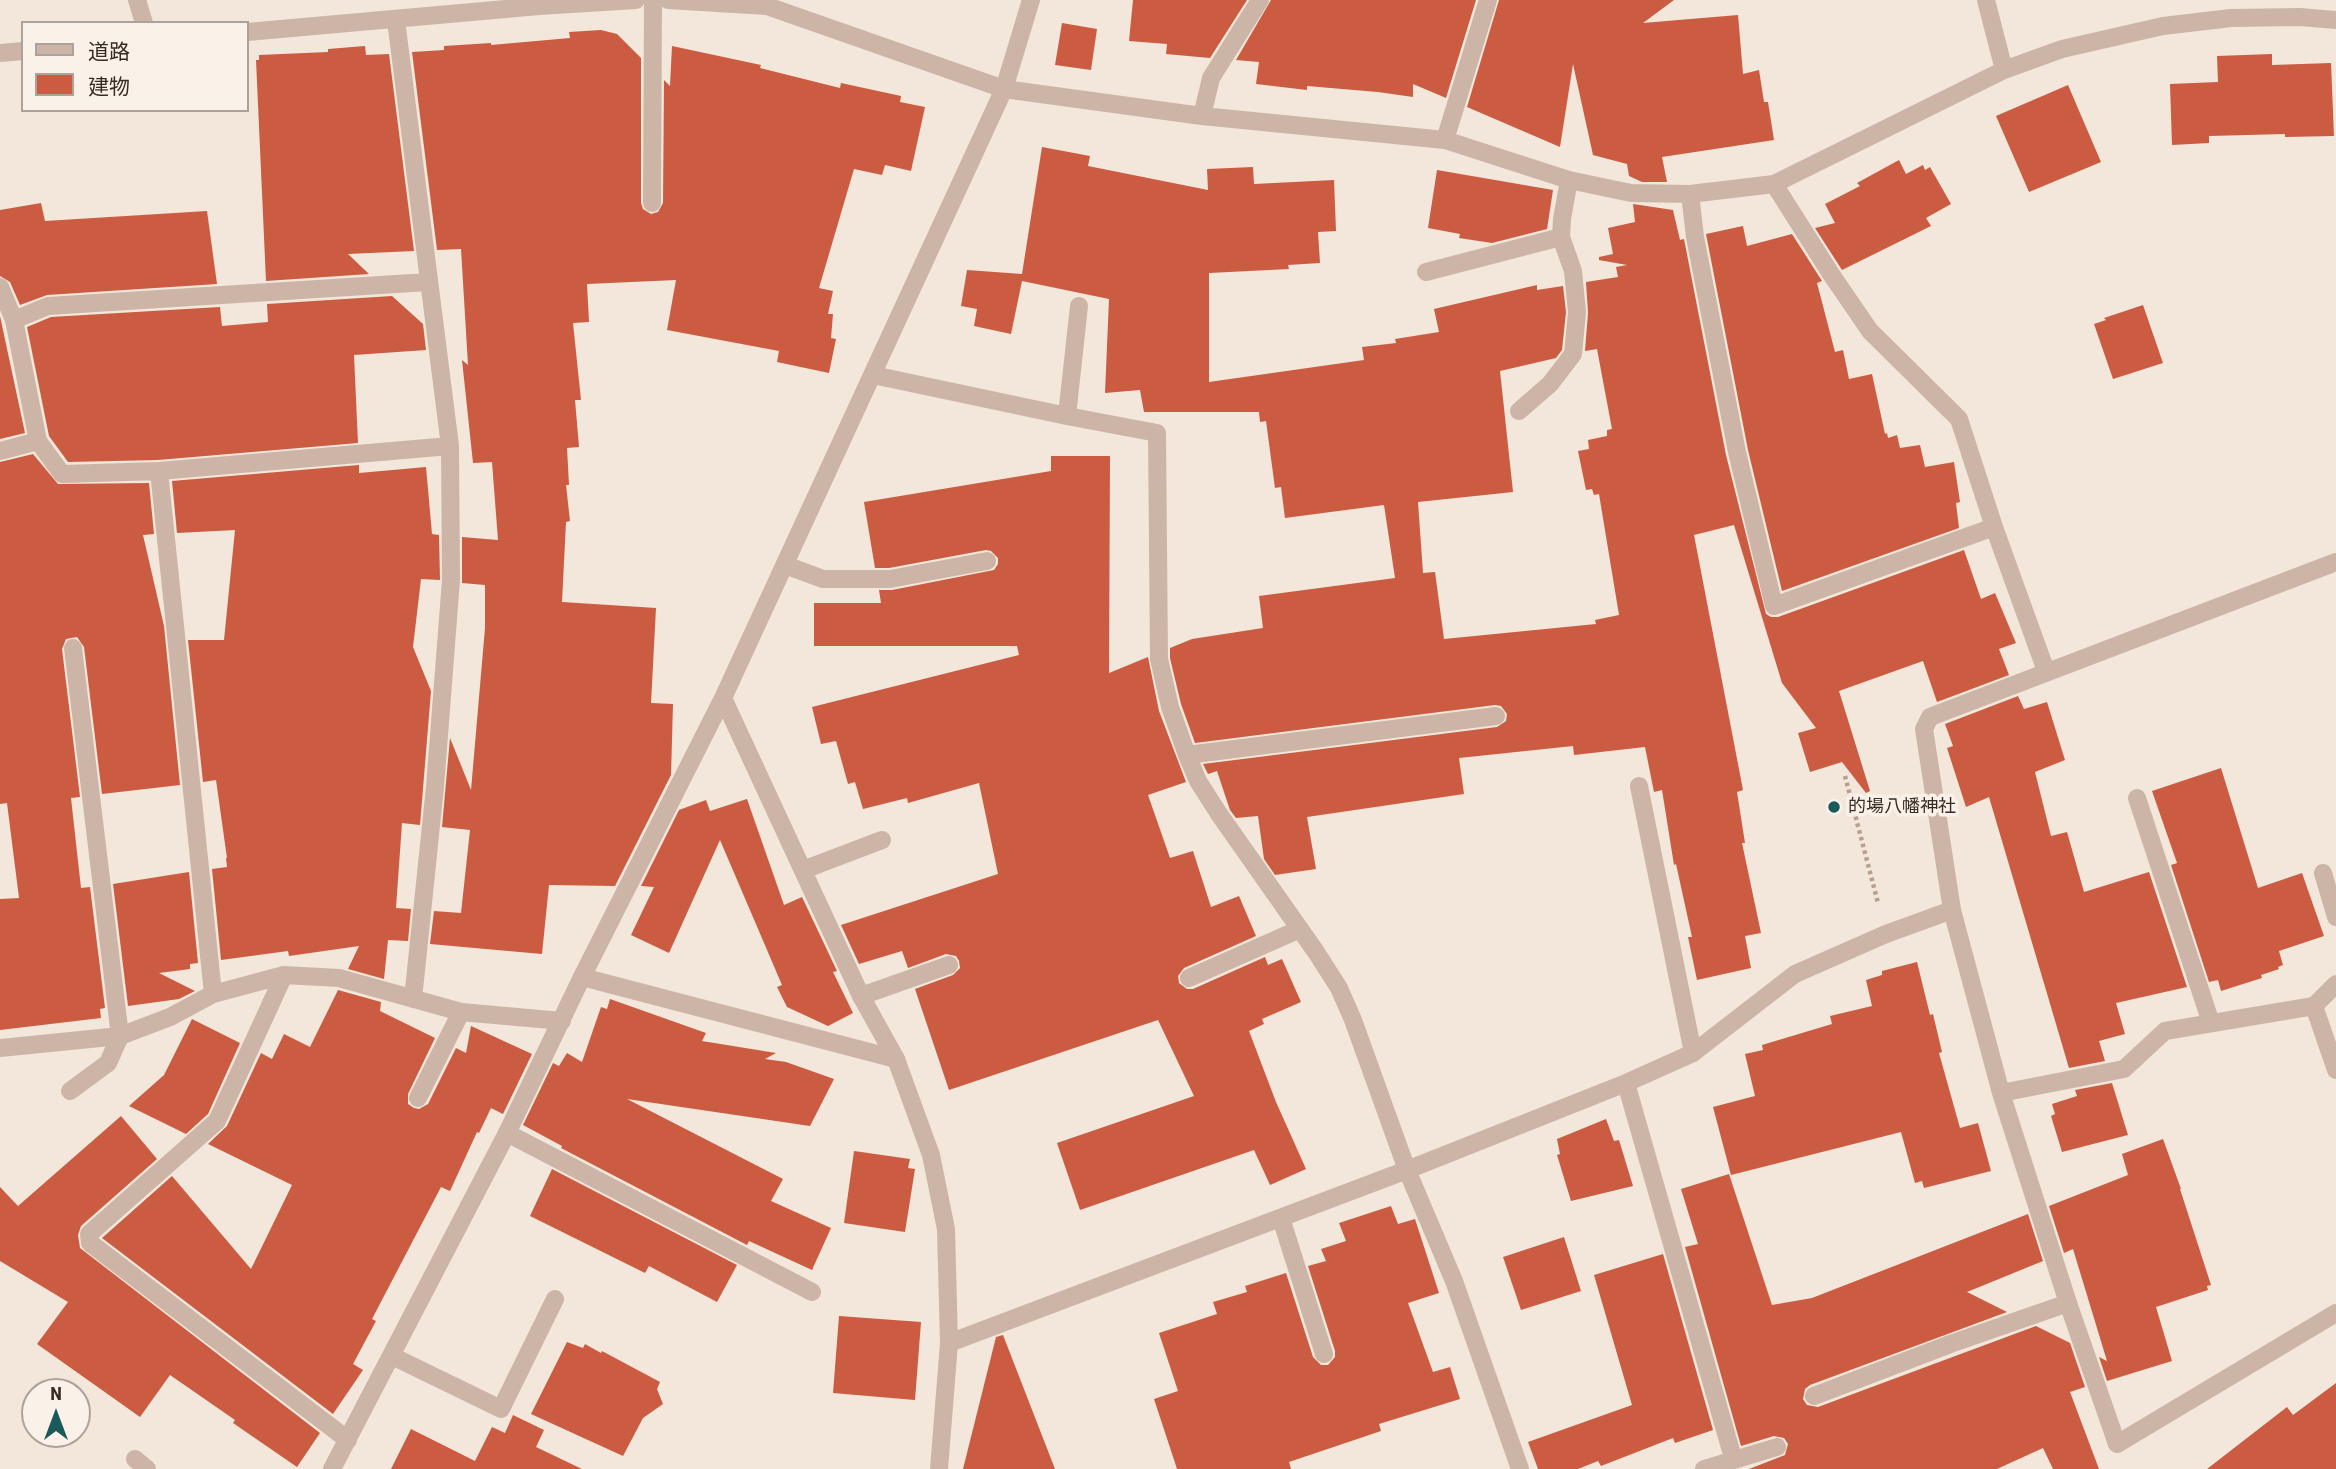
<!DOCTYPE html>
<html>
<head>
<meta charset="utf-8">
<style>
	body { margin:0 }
	#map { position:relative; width:2336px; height:1469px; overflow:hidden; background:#f3e6db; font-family:"Roboto Condensed","Noto Sans JP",sans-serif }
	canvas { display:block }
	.legend { position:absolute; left:21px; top:21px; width:228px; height:91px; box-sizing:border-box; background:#faf1e8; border:2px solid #aca29b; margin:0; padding:9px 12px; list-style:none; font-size:21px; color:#382c27 }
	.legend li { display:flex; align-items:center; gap:14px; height:35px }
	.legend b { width:35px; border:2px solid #aca29b }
	.north { position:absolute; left:21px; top:1378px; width:70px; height:70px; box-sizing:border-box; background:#faf1e8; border:2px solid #aca29b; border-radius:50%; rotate:0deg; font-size:19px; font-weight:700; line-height:28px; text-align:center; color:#382c27 }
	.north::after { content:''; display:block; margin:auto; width:24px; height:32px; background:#1b5a5b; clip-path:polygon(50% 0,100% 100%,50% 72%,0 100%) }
</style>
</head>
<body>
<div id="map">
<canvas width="2336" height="1469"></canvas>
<ul class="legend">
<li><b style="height:9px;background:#ccb5a6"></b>道路</li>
<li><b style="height:19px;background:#cb5b41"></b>建物</li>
</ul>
<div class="north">N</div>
</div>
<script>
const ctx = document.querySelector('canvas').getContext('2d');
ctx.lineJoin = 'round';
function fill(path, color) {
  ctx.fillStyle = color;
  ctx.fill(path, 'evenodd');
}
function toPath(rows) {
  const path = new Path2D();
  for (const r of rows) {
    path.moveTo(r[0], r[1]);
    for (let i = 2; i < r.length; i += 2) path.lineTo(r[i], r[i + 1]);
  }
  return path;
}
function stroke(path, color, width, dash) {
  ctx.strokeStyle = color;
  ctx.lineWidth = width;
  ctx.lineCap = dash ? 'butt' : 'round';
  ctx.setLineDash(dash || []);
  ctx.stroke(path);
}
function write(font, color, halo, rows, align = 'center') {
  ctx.font = font + ' "Roboto Condensed","Noto Sans JP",sans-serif';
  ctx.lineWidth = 7;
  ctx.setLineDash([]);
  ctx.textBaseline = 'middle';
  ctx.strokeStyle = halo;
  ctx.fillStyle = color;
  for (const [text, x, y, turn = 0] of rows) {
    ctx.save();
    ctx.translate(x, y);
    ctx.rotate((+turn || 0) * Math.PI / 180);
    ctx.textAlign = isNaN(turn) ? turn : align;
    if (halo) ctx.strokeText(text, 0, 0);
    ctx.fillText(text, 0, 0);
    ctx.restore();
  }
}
const building = toPath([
	[1133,0,1247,0,1210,58,1166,54,1167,44,1129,41],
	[1271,0,1476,0,1446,98,1413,84,1413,97,1378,92,1307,86,1307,90,1256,84,1259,62,1236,60],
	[1499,0,1674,0,1643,23,1738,15,1743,74,1759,70,1764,102,1768,102,1774,140,1662,157,1667,182,1642,182,1629,176,1627,164,1593,155,1573,64,1560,147,1467,107],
	[1062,23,1097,29,1091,70,1055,65],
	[601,30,617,34,641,58,641,203,643,209,651,214,658,212,663,203,664,80,670,86,672,46,761,65,760,68,840,88,841,83,901,96,900,102,925,107,911,171,885,165,882,175,854,169,819,288,833,291,828,314,833,314,831,338,836,339,829,373,777,362,779,351,667,330,676,280,587,284,589,322,573,323,581,400,575,400,579,447,567,448,569,485,566,485,570,521,566,522,562,602,656,608,651,703,673,704,671,775,615,886,549,885,542,954,430,944,434,911,461,913,470,830,442,827,450,738,471,790,485,628,485,585,462,583,462,537,498,540,492,462,473,463,462,360,468,365,461,249,437,250,412,52,444,50,444,46,491,43,491,45,570,38,569,32],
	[365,46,366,55,389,54,414,251,348,254,369,274,266,281,256,60,259,60,259,55,328,52,328,49],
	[2272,54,2272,65,2331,63,2334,136,2285,137,2285,134,2209,136,2209,143,2172,145,2170,84,2218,82,2217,56],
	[2068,85,2101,162,2029,192,1996,116],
	[1042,147,1090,156,1088,166,1208,190,1207,169,1253,167,1254,184,1334,180,1336,231,1318,232,1320,263,1288,265,1289,269,1209,273,1209,382,1364,360,1362,347,1396,343,1395,339,1439,332,1434,309,1537,285,1537,290,1563,286,1566,312,1562,350,1556,358,1500,371,1513,492,1418,502,1423,573,1435,572,1444,639,1596,624,1595,620,1619,615,1599,494,1594,495,1592,489,1586,490,1578,451,1589,449,1588,440,1607,436,1607,430,1612,429,1597,349,1585,351,1588,313,1586,282,1618,277,1616,267,1627,265,1599,260,1599,257,1613,254,1608,228,1635,222,1633,204,1673,210,1680,240,1684,239,1726,455,1766,614,1771,617,1778,617,1964,550,1981,599,1995,593,2016,643,1999,649,2009,675,1937,702,1923,661,1839,691,1870,791,1866,793,1842,762,1810,772,1798,733,1816,728,1782,683,1734,525,1694,535,1743,790,1737,792,1745,843,1742,843,1761,933,1745,936,1751,968,1697,980,1688,937,1692,937,1676,864,1674,865,1662,790,1654,792,1645,747,1574,755,1573,746,1459,758,1464,794,1307,817,1316,869,1275,875,1264,859,1258,816,1236,818,1230,810,1217,771,1208,774,1203,764,1497,727,1506,721,1507,714,1501,706,1495,705,1195,743,1181,704,1170,658,1170,648,1192,639,1263,628,1259,596,1395,578,1384,505,1285,518,1281,487,1275,488,1266,421,1260,422,1259,412,1144,412,1140,390,1105,393,1109,299,1022,281,1011,334,974,326,977,309,961,306,967,270,1022,274],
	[1899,160,1906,174,1923,165,1925,170,1930,167,1951,204,1926,218,1931,226,1842,270,1815,228,1835,223,1825,204,1860,186,1857,183],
	[1437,170,1553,190,1547,229,1492,243,1459,238,1460,234,1428,228],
	[41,203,45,221,207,211,217,284,47,295,20,305,10,282,0,276,0,210],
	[1743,226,1747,246,1792,234,1822,281,1817,283,1835,352,1843,350,1849,379,1872,374,1885,434,1887,433,1888,438,1897,435,1900,448,1920,445,1925,467,1954,462,1960,502,1956,503,1959,528,1782,591,1748,450,1706,234],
	[392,296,423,324,426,350,354,355,358,443,158,460,68,462,49,436,27,327,51,317,220,307,222,326,268,322,267,304],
	[2143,305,2163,363,2113,379,2094,324,2106,320,2104,318],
	[0,316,25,433,0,439],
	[33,454,58,484,149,483,154,534,143,535,164,626,180,785,102,794,84,647,77,637,66,639,62,649,80,797,71,798,81,888,90,887,105,1008,100,1009,101,1018,0,1030,0,899,19,898,7,803,0,804,0,462],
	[1051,456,1110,456,1109,673,1148,657,1159,711,1186,782,1148,795,1170,858,1193,851,1211,907,1239,896,1256,936,1184,968,1178,976,1179,983,1187,989,1193,989,1265,957,1268,965,1282,959,1301,1002,1262,1019,1264,1024,1249,1031,1276,1102,1306,1169,1270,1185,1254,1150,1080,1210,1057,1143,1194,1096,1158,1020,949,1090,915,989,953,975,960,968,959,961,956,956,946,954,908,968,902,951,859,964,841,925,998,874,979,783,908,803,907,798,863,809,855,782,848,784,836,741,821,744,812,707,1019,655,1017,646,814,646,814,603,881,603,879,590,892,590,994,570,998,564,998,558,991,551,986,550,889,568,875,568,864,502,1051,471],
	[359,465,359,473,426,467,432,534,439,535,440,580,421,579,413,647,431,691,420,825,402,823,396,908,411,909,408,941,388,940,384,979,348,969,359,946,289,956,288,951,221,960,212,869,227,867,226,858,227,858,216,780,203,782,188,640,224,640,235,530,177,533,172,481],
	[2018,696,2024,709,2047,702,2065,760,2035,772,2051,836,2067,832,2084,892,2149,872,2187,987,2116,1003,2125,1034,2099,1041,2105,1061,2069,1068,1989,797,1966,807,1947,748,1953,746,1945,724],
	[2221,768,2258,888,2302,873,2324,936,2279,951,2283,965,2278,967,2279,969,2261,975,2262,978,2221,991,2218,980,2209,982,2171,865,2177,863,2152,791],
	[747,799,784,905,802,897,837,971,833,972,853,1013,828,1026,787,1007,777,987,782,985,720,840,669,953,631,935,654,887,641,886,679,810,706,800,710,811],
	[189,872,198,963,190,964,190,969,159,973,195,991,179,999,128,1006,113,884],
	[1917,962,1930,1015,1933,1014,1942,1052,1939,1053,1960,1128,1978,1123,1991,1171,1924,1188,1922,1181,1915,1183,1901,1132,1731,1175,1713,1107,1755,1096,1745,1054,1763,1050,1762,1045,1832,1024,1830,1016,1872,1006,1866,980,1882,975,1882,971],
	[338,990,381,1002,380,1011,435,1038,408,1094,408,1104,414,1108,419,1109,428,1104,456,1048,466,1053,471,1026,532,1054,503,1114,491,1108,479,1133,477,1132,450,1191,441,1187,372,1319,376,1321,353,1364,363,1370,333,1414,102,1238,172,1176,251,1269,292,1185,208,1144,227,1126,261,1053,272,1059,284,1034,310,1047],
	[610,999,706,1033,702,1041,776,1053,765,1059,786,1062,834,1079,810,1126,627,1099,783,1179,771,1201,831,1228,812,1270,749,1241,747,1245,561,1148,562,1146,523,1125,553,1063,559,1066,567,1053,582,1062,601,1007,607,1009],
	[192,1019,240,1043,208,1114,186,1134,129,1106,164,1075],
	[2112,1083,2128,1135,2062,1152,2051,1116,2055,1114,2052,1104,2077,1096,2075,1090],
	[121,1116,157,1159,81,1226,78,1235,80,1248,320,1433,297,1467,233,1423,235,1420,170,1375,140,1417,37,1344,68,1302,0,1261,0,1187,18,1206],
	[1606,1119,1614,1141,1619,1140,1633,1186,1571,1201,1557,1155,1560,1154,1557,1139],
	[2163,1139,2181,1189,2180,1189,2211,1285,2207,1286,2208,1290,2156,1307,2172,1361,2107,1381,2099,1357,2107,1361,2073,1249,2064,1253,2049,1206,2128,1175,2122,1154],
	[854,1151,910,1159,908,1168,915,1169,905,1232,844,1223],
	[552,1169,737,1265,717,1302,649,1266,645,1273,530,1216],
	[1729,1174,1772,1305,1812,1298,2028,1214,2043,1261,1967,1292,2007,1312,1810,1385,1805,1389,1803,1399,1807,1405,1818,1407,2036,1326,2070,1343,2085,1387,2070,1392,2099,1469,2053,1469,2043,1448,1997,1469,1749,1469,1785,1455,1788,1444,1784,1438,1774,1436,1741,1446,1685,1247,1698,1244,1681,1189],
	[1391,1206,1398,1224,1415,1219,1439,1293,1408,1303,1433,1372,1450,1367,1460,1399,1379,1424,1381,1431,1289,1462,1291,1469,1177,1469,1154,1399,1178,1391,1159,1333,1217,1314,1213,1302,1247,1292,1245,1286,1286,1273,1313,1357,1321,1365,1328,1365,1335,1357,1335,1351,1308,1266,1326,1261,1321,1249,1346,1241,1339,1223],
	[1564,1237,1581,1291,1521,1310,1503,1257],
	[1663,1254,1713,1430,1675,1443,1673,1438,1601,1466,1598,1461,1578,1469,1538,1469,1528,1442,1632,1405,1594,1275],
	[839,1316,921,1322,915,1400,833,1393],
	[1003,1335,1055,1469,963,1469,996,1337],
	[567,1342,583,1348,585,1344,601,1353,602,1351,660,1382,657,1389,663,1404,643,1418,623,1456,531,1414],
	[2336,1383,2336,1469,2207,1469,2287,1407,2293,1415],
	[513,1415,544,1430,536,1447,582,1469,391,1469,411,1429,475,1461,492,1427,505,1433]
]);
const path = toPath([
	[1845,776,1878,903]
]);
const lane = toPath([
	[652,203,653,0],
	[1426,272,1561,237],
	[0,287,14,320],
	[1519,411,1550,384,1573,354,1577,312,1573,271,1561,237,1562,219,1569,180],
	[1067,416,1079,306],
	[785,565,823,579,890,579,987,561],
	[1187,755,1496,716],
	[1639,786,1693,1053],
	[2137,798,2211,1023],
	[803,870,882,840],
	[2323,873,2336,917],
	[582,977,896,1059],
	[1189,978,1300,929],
	[861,996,949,965],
	[2314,1006,2336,984],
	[70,1091,108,1063,120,1036,73,648],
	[418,1098,461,1012],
	[507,1133,812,1292],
	[1281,1218,1324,1354],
	[392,1356,501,1409,555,1299],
	[1814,1396,1953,1343,2068,1303],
	[135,1459,147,1469]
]);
const street = toPath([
	[137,0,144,23],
	[668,0,767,6,1004,89,1202,116,1445,140,1569,180,1631,193,1690,194,1774,184,2004,70,2062,49,2163,26,2231,18,2300,17,2336,20],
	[1986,0,2004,70],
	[396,20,450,446,451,580,435,787,413,999],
	[247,32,539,6,636,0],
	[0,53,23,51],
	[1202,116,1211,78,1260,0],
	[1445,140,1488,0],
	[1774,184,1831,274,1870,331,1959,419,1994,527,2046,671],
	[1690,194,1695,237,1737,452,1774,606,1994,527],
	[873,375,1067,416,1157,433,1159,659,1170,707,1187,755,1198,781,1219,814,1316,952,1339,988,1353,1020,1407,1170,1454,1281,1520,1469],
	[0,451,38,441],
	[159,471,450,446],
	[2336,562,1930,717,1924,729,1952,910,2001,1093,2068,1303,2117,1444,2336,1313],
	[284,975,217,1121,89,1234,90,1243,348,1440],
	[213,994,159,471,62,474,38,441,14,320,48,306,428,282],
	[0,1048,120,1036,170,1017,213,994,284,975,339,978,461,1012,562,1021],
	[1626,1083,1733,1458],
	[2001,1093,2124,1069,2165,1031,2314,1006,2336,1070],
	[949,1343,1407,1170,1626,1083,1693,1053,1795,974,1886,934,1952,910],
	[332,1469,507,1133,582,977,723,698],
	[939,1469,949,1343,946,1229,931,1155,896,1059,861,996,723,698,1004,89,1031,0],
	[1704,1469,1777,1447]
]);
const markers = [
	[1834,807,7,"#1b5a5b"]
];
const poiNames = [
	["的場八幡神社",1848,807]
];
fill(building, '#cb5b41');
stroke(path, '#b89f90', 4.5, [3.5, 3.5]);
stroke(lane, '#ccb5a6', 18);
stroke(street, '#ccb5a6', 18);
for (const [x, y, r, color] of markers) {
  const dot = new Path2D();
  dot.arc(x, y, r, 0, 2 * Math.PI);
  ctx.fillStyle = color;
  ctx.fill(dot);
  stroke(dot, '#faf1e8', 2.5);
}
write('18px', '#382c27', '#faf1e8', poiNames, 'left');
</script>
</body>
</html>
